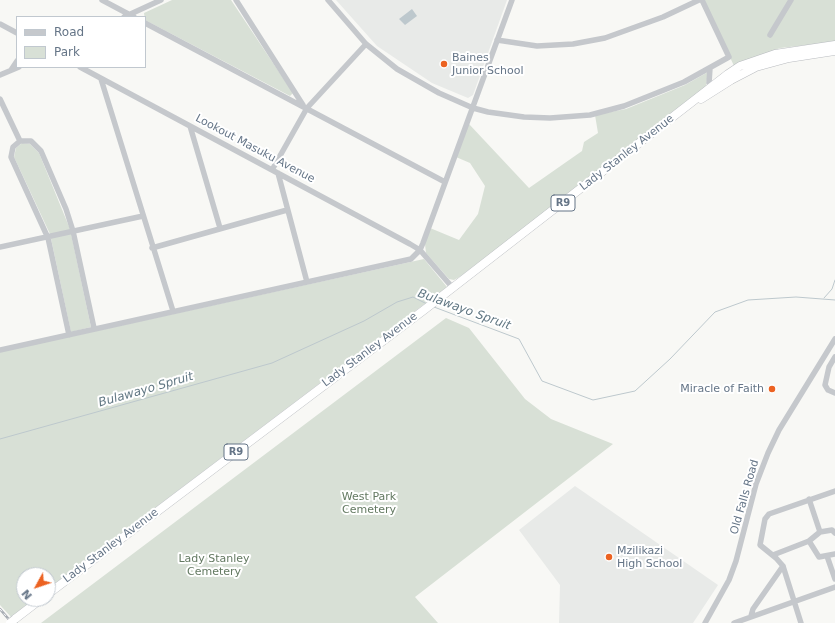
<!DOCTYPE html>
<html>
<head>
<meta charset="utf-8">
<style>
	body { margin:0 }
	#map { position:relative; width:835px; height:623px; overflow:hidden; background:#f8f8f5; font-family:"DejaVu Sans",sans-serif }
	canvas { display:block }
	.legend { position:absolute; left:16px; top:16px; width:130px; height:52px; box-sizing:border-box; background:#fff; border:1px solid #c1c8cf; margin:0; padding:5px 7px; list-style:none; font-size:12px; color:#657587 }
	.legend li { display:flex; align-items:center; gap:8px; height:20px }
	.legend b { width:20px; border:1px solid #c1c8cf }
	.north { position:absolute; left:16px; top:567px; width:40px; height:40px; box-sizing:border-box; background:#fff; border:1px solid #c1c8cf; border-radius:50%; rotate:230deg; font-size:11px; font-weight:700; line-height:16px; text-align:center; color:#657587 }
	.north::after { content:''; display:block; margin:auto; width:14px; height:18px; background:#ec6221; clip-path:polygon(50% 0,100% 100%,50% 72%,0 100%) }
</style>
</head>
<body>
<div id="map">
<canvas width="835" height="623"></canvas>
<ul class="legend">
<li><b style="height:5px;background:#c5c8cc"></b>Road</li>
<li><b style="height:11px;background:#d8e0d6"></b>Park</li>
</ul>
<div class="north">N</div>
</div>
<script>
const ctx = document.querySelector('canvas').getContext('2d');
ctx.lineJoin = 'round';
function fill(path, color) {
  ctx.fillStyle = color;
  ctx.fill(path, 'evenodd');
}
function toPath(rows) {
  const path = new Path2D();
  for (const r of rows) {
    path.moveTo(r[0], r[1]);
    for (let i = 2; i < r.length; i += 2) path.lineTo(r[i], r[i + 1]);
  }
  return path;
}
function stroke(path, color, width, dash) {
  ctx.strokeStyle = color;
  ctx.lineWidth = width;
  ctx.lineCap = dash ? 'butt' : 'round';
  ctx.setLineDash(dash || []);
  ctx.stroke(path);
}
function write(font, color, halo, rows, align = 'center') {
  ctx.font = font + ' "DejaVu Sans",sans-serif';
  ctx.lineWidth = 4;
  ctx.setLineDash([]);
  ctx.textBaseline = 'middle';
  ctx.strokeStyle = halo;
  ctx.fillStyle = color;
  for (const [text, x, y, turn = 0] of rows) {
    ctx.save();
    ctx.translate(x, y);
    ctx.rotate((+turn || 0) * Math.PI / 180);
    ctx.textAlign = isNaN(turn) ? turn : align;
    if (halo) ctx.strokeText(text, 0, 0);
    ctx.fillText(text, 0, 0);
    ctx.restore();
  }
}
const built = toPath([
	[336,0,507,0,473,95,468,98,432,83,377,46],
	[575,486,718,585,693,623,559,623,560,585,519,530]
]);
const green = toPath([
	[172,0,231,0,293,93,290,96,145,20,144,13],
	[704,0,835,0,835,42,780,48,734,66],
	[708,72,706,86,687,104,461,276,454,280,449,279,426,253,425,244,430,228,459,240,478,214,485,186,470,163,456,157,469,124,529,188,582,151,584,142,598,133,595,115,626,109,685,85],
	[22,143,30,144,39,153,70,229,91,327,71,332,50,234,14,157,16,148],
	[424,259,447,287,48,589,48,575,24,575,24,599,35,599,11,617,0,605,0,352],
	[446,318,469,328,525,399,551,419,613,444,415,597,438,623,41,623]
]);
const water = toPath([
	[412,9,417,16,405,25,399,19]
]);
const stream = toPath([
	[824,298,832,289,835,280],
	[434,307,519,339,542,381,593,400,635,391,670,359,715,312,748,300,796,297,835,300],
	[0,439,272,363,364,321,397,302,413,297,427,304]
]);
const minor = toPath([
	[102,0,134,17],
	[236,0,303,105],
	[328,0,366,44,397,69,439,93,473,108,488,112,524,117,550,118,590,115,624,106,684,82,729,57,702,0],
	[124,17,161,0],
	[145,23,445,182],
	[0,24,17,33],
	[770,35,791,0],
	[497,40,537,46,573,44,605,38,663,17,699,0],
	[80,67,410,244,420,250,452,287],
	[710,68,709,83,713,90],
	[11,70,17,61],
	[0,75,19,67],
	[101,79,173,311],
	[0,99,20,141],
	[190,126,220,228],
	[272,170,307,108,366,44],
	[278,173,307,282],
	[0,247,143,216],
	[152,248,287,210],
	[69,335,48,238,11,157,13,147,20,141,31,141,41,151,66,209,73,231,94,328],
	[0,350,411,259,420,250,423,243,512,0],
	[835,357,829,367,825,385,828,390,835,393],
	[809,499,820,532],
	[835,533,832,530,820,532,809,541,819,557,835,554],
	[773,555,809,541],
	[827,556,835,579],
	[751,616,753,609,783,566],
	[705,623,729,580,736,561,756,484,768,453,779,430,835,339],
	[734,623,835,587],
	[801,623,783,566,776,558,760,545,765,519,769,514,835,491]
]);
const highway = toPath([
	[701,99,731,80,756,67,789,58,835,51],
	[48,594,424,310,728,74,740,66,775,54,835,45],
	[15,619,41,599]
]);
const rail = toPath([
	[0,609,12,623]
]);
const highwayBridge = toPath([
	[10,623,15,619]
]);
const markers = [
	[444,64,4,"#ec6221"],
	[772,389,4,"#ec6221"],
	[609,557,4,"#ec6221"]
];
const shields = [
	[563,203,24],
	[236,452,24]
];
const shieldNames = [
	["R9",563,203],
	["R9",236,452]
];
const poiNames = [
	["Baines",452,58],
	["Junior School",452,71],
	["Miracle of Faith",764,389,"right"],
	["Mzilikazi",617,551],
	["High School",617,564]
];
const streetNames = [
	["Lookout Masuku Avenue",255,149,28],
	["Lady Stanley Avenue",627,153,-38],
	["Lady Stanley Avenue",370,350,-37],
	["Old Falls Road",745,497,-74],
	["Lady Stanley Avenue",111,546,-37]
];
const parkNames = [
	["West Park",369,497],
	["Cemetery",369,510],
	["Lady Stanley",214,559],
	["Cemetery",214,572]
];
const waterNames = [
	["Bulawayo Spruit",464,310,20],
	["Bulawayo Spruit",146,390,-16]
];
fill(built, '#e8eae8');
fill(green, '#d8e0d6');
fill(water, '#bdc8cd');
stroke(stream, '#bdc8cd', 1);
stroke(highway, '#b9bcc0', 9);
stroke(minor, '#c5c8cc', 5.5);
stroke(highway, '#fff', 8);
stroke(rail, '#a7acb3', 2.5);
stroke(rail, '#fff', 1, [3]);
stroke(highwayBridge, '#b9bcc0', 9, []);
stroke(highwayBridge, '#fff', 8);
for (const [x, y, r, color] of markers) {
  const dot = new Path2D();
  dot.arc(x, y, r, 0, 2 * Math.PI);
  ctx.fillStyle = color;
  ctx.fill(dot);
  stroke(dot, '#fff', 1.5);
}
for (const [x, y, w] of shields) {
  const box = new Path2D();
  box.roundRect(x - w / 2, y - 8, w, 16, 3);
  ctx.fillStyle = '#fff';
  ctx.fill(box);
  stroke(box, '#657587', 1);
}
write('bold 10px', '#657587', null, shieldNames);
write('11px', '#657587', '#fff', poiNames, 'left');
write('11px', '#657587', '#fff', streetNames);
write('11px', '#637961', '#fff', parkNames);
write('italic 12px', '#617783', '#fff', waterNames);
</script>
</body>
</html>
